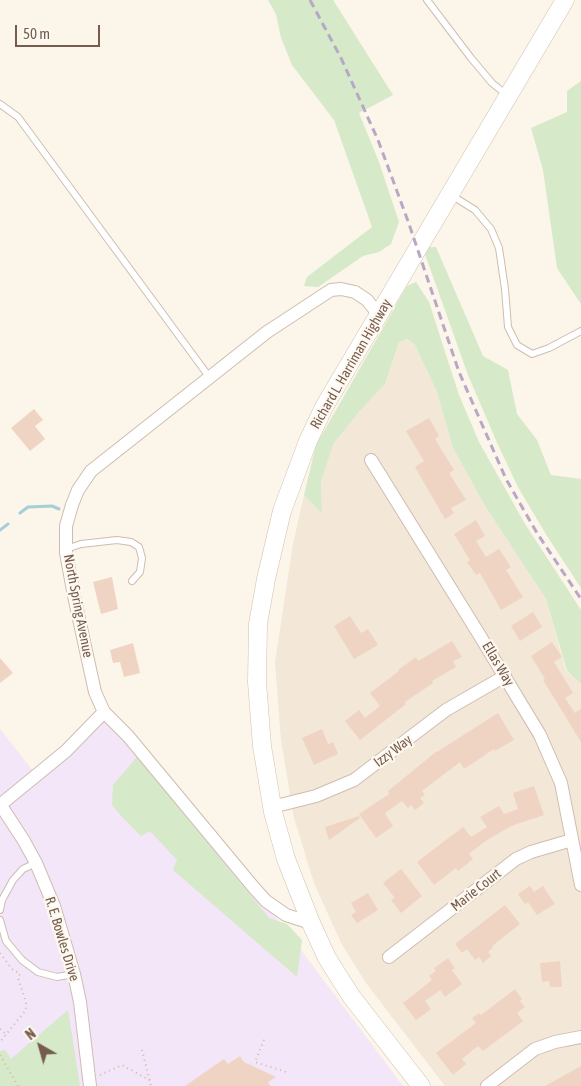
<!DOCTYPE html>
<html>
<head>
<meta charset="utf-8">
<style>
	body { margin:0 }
	#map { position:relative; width:581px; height:1086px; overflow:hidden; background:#fcf5ea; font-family:"Asap Condensed",sans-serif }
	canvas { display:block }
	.north { position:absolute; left:15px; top:1021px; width:50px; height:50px; -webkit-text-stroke:4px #fef9f0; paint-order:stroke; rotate:322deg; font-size:14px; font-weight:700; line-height:20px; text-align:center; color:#765c4e }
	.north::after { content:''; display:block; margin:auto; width:18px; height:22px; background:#765c4e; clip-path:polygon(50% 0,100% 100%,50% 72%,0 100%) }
	.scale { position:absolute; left:15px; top:25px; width:85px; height:22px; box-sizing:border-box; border:2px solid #765c4e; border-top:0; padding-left:6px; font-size:15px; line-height:18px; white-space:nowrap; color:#765c4e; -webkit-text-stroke:4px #fef9f0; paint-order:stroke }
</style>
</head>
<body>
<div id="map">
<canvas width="581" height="1086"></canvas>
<div class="north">N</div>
<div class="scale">50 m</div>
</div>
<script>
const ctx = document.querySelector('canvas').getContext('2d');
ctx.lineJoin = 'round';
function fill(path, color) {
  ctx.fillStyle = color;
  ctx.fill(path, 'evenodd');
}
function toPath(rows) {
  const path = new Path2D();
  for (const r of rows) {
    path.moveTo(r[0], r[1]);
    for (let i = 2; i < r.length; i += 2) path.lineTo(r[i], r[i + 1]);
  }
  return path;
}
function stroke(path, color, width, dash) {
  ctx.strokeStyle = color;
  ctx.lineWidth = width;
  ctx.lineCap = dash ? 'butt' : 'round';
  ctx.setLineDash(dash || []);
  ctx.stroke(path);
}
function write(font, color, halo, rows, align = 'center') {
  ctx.font = font + ' "Asap Condensed",sans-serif';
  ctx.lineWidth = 4.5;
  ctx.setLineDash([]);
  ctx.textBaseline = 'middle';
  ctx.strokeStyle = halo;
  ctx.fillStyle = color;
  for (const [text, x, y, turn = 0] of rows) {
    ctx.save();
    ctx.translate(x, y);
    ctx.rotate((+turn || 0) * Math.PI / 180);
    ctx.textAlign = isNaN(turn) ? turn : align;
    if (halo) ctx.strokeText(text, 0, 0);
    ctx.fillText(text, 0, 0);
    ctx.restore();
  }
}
const residential = toPath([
	[406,339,415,345,437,392,453,448,485,506,546,599,566,671,581,684,581,1086,445,1086,366,983,341,943,314,883,294,818,281,740,275,662,293,544,304,495,322,514,321,481,334,443,359,412,385,384,399,342]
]);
const education = toPath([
	[101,705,255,889,403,1086,0,1086,0,729,37,776]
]);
const green = toPath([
	[268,0,333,0,393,95,359,113,379,162,399,222,391,244,379,252,363,256,318,287,304,286,307,277,372,227,334,120,292,65,281,38,276,14],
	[581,81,581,304,557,268,543,170,531,128,567,112,567,91],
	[429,247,436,247,483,356,508,370,517,414,537,440,551,475,581,479,581,588,547,536,519,489,498,445,468,375,425,254],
	[416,282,429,302,459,395,479,442,525,524,581,610,581,684,567,671,546,599,485,506,453,448,437,392,415,345,407,339,399,342,385,384,359,412,334,443,321,481,322,514,304,495,316,445,407,286],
	[137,757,269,918,287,924,302,940,297,977,173,870,177,860,150,831,141,836,124,819,112,805,113,785],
	[68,1010,80,1086,0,1086,0,1051,5,1050,11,1059]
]);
const stream = toPath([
	[20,513,28,507,52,506,59,509],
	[0,530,8,524]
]);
const building = toPath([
	[34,409,43,420,35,426,45,439,30,451,11,428],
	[429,418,439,436,435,439,454,470,449,473,466,500,451,508,454,513,445,519,415,467,424,461,406,431],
	[476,520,485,536,476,541,486,557,499,549,511,567,506,570,523,597,501,610,480,573,476,575,467,562,470,560,454,534],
	[112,577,118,609,101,614,93,582],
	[533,612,542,627,520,641,511,626],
	[350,616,361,633,368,629,378,645,354,659,334,626],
	[452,641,462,657,453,661,456,667,432,681,433,683,405,702,406,704,360,740,345,721,359,710,365,718,380,706,370,693,399,671,398,670,416,657,418,661],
	[552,642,562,657,554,662,573,693,565,698,575,713,581,709,581,742,543,680,545,679,531,656],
	[133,643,140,673,124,677,120,662,113,663,110,650],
	[0,658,13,673,0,683],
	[498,713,514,740,495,751,494,749,464,769,460,762,422,791,425,795,420,798,424,803,415,810,411,805,408,808,402,801,385,813,393,826,376,838,359,814,389,794,388,791,437,751,437,752],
	[322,729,328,744,333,742,338,754,314,765,302,738],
	[534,786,544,815,511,826,484,842,469,854,473,859,458,871,456,868,434,885,417,862,463,827,471,837,487,827,480,817,499,806,504,814,518,809,513,793],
	[359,816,360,818,329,840,325,827],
	[401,869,422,896,401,913,391,900,395,898,383,883],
	[530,886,534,892,543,886,555,904,537,915,528,902,525,904,518,894],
	[368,893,378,910,357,923,351,915,356,912,351,903],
	[505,905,520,924,492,946,493,947,488,952,491,956,483,963,479,957,475,960,467,949,462,953,455,944],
	[448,958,455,968,452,970,462,984,445,997,440,990,425,1001,431,1009,416,1020,403,1003,432,980,429,976,436,971,434,968],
	[560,961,562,987,550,987,549,981,542,982,540,963],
	[515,989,522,999,520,1001,525,1007,517,1013,523,1021,483,1051,478,1046,462,1059,466,1064,453,1075,436,1053,476,1023,472,1018,479,1013,481,1015],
	[240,1056,244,1062,276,1077,268,1082,270,1086,185,1086,224,1059,228,1064],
	[581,1066,581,1086,545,1086]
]);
const path = toPath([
	[0,953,12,969,20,974,18,978,26,1002,26,1010,0,1042],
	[0,1029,6,1034],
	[264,1040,255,1062,286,1072],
	[142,1050,151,1086],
	[0,1055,18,1086],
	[100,1075,122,1065,151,1081]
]);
const service = toPath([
	[427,0,471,58,492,83,507,95],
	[0,104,18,117,210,378],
	[451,195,475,210,491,229,499,248,505,289,508,327,517,345,532,354,549,348,581,331],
	[66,549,81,544,117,540,131,542,139,547,142,558,140,572,132,581],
	[0,910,2,900,13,880,23,869,36,863],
	[0,920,6,941,22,960,38,972,57,977,74,974]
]);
const minor = toPath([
	[371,460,477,631,540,735,561,783,581,885],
	[0,804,24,841,36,863,54,906,74,974,80,1002,90,1086],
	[0,805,66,751,104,712],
	[272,807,316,796,354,780,446,710,505,676],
	[311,923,286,915,266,901,255,889,128,736,104,712,95,692,74,596,66,553,66,526,72,505,78,490,91,471,267,332,331,290,341,289,355,292,367,300,379,315],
	[389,957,516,859,531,852,572,840],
	[487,1086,535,1049,555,1042,581,1037]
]);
const secondary = toPath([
	[421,1086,351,996,327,958,311,923,286,859,273,812,262,746,257,682,258,624,266,579,282,511,308,441,324,407,565,0]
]);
const rail = toPath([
	[310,0,341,58,378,140,408,221,459,372,506,479,537,533,581,599]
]);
const streetNames = [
	["Richard L. Harriman Highway",351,364,-60],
	["North Spring Avenue",78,606,79],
	["Ellas Way",498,664,59],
	["Izzy Way",393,751,-37],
	["Marie Court",476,890,-38],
	["R. E. Bowles Drive",62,939,73]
];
fill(residential, '#f3e7d8');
fill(education, '#f2e6f8');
fill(green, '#d6e9c8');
stroke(stream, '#a5cfd6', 3);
fill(building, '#f0d4c3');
stroke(service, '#cebdb0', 8);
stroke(minor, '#cebdb0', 14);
stroke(secondary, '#d3bfb0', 19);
stroke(path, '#d5b7a5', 2, [1, 4]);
stroke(service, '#fff', 6);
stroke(minor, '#fff', 12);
stroke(secondary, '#fff', 18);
stroke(rail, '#b8a8c6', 3, [8, 5]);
write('14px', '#765c4e', '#fef9f0', streetNames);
</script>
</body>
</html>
